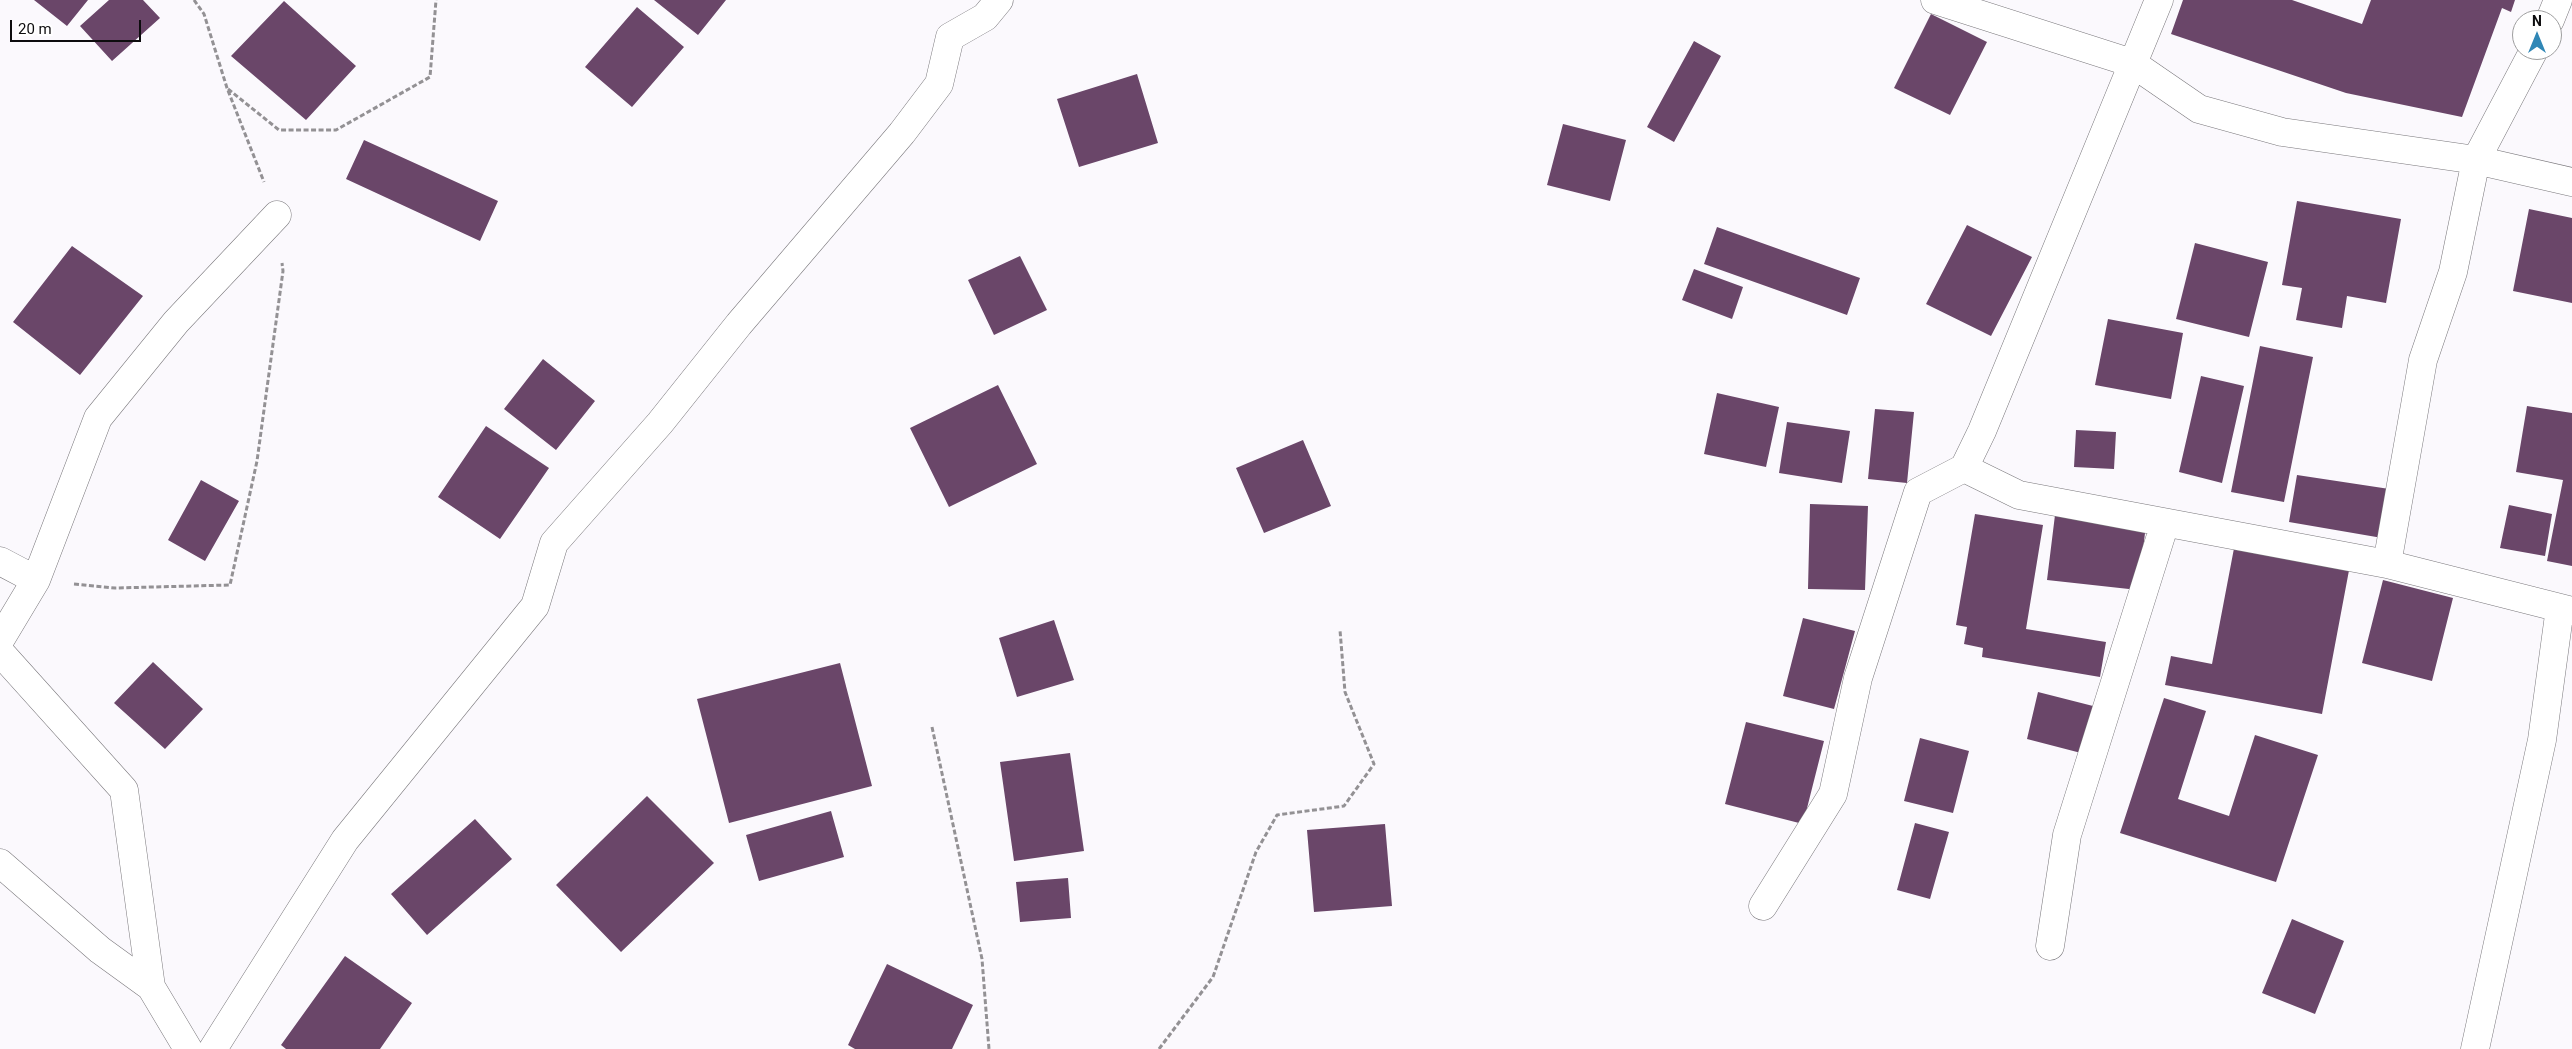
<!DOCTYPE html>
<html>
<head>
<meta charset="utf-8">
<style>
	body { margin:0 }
	#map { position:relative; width:2572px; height:1049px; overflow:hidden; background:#fbf9fd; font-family:Roboto,sans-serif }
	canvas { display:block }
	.north { position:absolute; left:2512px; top:10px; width:50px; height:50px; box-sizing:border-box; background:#fff; border:1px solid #9e9e9f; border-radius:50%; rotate:0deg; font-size:14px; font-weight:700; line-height:20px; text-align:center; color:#0d0c0e }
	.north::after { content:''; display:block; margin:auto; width:18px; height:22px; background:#3087b6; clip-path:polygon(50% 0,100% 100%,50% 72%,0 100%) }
	.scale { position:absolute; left:10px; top:20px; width:131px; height:22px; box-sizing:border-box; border:2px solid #0d0c0e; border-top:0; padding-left:6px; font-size:15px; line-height:18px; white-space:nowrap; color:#0d0c0e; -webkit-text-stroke:4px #fff; paint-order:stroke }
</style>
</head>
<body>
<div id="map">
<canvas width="2572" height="1049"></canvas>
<div class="north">N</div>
<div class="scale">20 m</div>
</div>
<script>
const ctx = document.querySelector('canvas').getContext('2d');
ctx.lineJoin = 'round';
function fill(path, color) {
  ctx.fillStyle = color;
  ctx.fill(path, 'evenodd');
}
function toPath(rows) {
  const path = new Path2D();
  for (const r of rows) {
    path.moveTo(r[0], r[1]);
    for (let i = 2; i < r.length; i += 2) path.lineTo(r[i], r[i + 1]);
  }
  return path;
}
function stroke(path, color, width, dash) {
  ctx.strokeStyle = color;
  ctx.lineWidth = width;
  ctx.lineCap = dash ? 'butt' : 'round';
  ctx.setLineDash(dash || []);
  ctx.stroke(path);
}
const building = toPath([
	[34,0,88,0,67,26],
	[109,0,143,0,160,18,112,61,80,26],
	[654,0,726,0,698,35],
	[2183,0,2292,0,2362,24,2371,0,2515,0,2511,12,2502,8,2462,117,2346,93,2171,34],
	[284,1,356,66,306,120,231,56],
	[637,7,684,47,632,107,585,67],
	[1931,14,1987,42,1950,115,1894,88],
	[1694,41,1721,56,1674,142,1647,127],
	[1137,74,1158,143,1079,167,1057,99],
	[1563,124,1626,140,1610,201,1547,185],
	[364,140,498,201,480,241,346,179],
	[2297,201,2401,219,2386,303,2347,296,2342,328,2296,320,2302,288,2282,285],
	[2529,209,2572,218,2572,303,2513,291],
	[1967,225,2032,257,1991,336,1926,304],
	[1717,227,1860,278,1847,315,1704,264],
	[2195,243,2268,262,2249,337,2176,319],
	[72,246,143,296,80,375,13,322],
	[1020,256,1047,310,994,335,968,280],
	[1694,269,1743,287,1732,319,1682,300],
	[2108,319,2183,333,2171,399,2095,385],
	[2260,346,2313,357,2284,502,2231,492],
	[543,359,595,401,556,450,504,409],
	[2201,376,2244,386,2222,483,2179,472],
	[998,385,1037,464,949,507,910,428],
	[1717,393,1779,407,1766,467,1704,454],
	[2527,406,2572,413,2572,566,2547,561,2563,480,2516,472],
	[1875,409,1914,412,1907,483,1868,479],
	[1787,422,1850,431,1842,483,1779,473],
	[486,426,549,468,500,539,438,497],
	[2076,430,2116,432,2114,469,2074,467],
	[1303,440,1331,506,1264,533,1236,468],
	[2297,475,2396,490,2388,539,2289,522],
	[201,480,239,501,205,561,168,540],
	[1810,504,1868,506,1865,590,1808,589],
	[2509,505,2552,514,2545,556,2500,548],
	[1975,514,2043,525,2026,629,2106,642,2100,677,1982,657,1983,648,1964,644,1967,627,1956,625],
	[2055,515,2146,525,2138,590,2047,580],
	[2235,543,2350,565,2322,714,2165,685,2171,656,2212,664],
	[2383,580,2453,598,2432,681,2362,663],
	[1803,618,1855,631,1834,709,1783,696],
	[1054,620,1074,680,1017,697,999,638],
	[153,662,203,709,165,749,114,703],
	[840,663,872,786,729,823,697,699],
	[2038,692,2093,706,2081,753,2027,739],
	[2164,698,2206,711,2178,799,2229,816,2255,735,2318,755,2276,882,2120,833],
	[1746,722,1824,741,1803,824,1725,804],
	[1920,738,1969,751,1953,813,1904,801],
	[1070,753,1084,851,1014,861,1000,762],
	[647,796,714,863,621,952,556,885],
	[831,811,844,857,759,881,746,835],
	[475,819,512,859,427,935,391,894],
	[1915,823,1949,832,1930,899,1897,890],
	[1385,824,1392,906,1314,912,1307,830],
	[1068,878,1071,918,1020,922,1016,882],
	[2292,919,2344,941,2315,1014,2262,993],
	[345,956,412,1003,380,1049,286,1049,281,1045],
	[887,964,973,1005,952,1049,855,1049,848,1045]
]);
const path = toPath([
	[194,0,204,14,227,88,264,182],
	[228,89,279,130,336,130,430,77,436,0],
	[74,584,115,588,230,585,257,461,283,271,282,263],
	[932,727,982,959,989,1049],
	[1159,1049,1213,977,1256,852,1277,815,1344,806,1374,764,1345,692,1340,630]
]);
const minor = toPath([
	[1935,0,2132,63,2199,109,2282,132,2476,160,2572,182],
	[2550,20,2558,0],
	[1964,468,2019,495,2387,564,2572,611],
	[0,561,36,580,0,640],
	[2387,564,2423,360,2453,272,2476,160,2534,50],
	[36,580,98,418,176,322,277,215],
	[0,652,124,790,151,987],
	[0,863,100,950,151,987,188,1049],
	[1763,906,1833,794,1858,678,1918,492,1964,468,1982,431,2159,0],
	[2050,946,2067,835,2165,523],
	[213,1049,345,840,535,606,554,543,660,423,739,324,902,133,939,84,950,37,985,17,999,0],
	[2475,1049,2542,740,2560,608]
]);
fill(building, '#6a4669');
stroke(minor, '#7a787c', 29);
stroke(path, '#939194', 3, [5, 2.5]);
stroke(minor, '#fff', 28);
</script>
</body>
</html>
